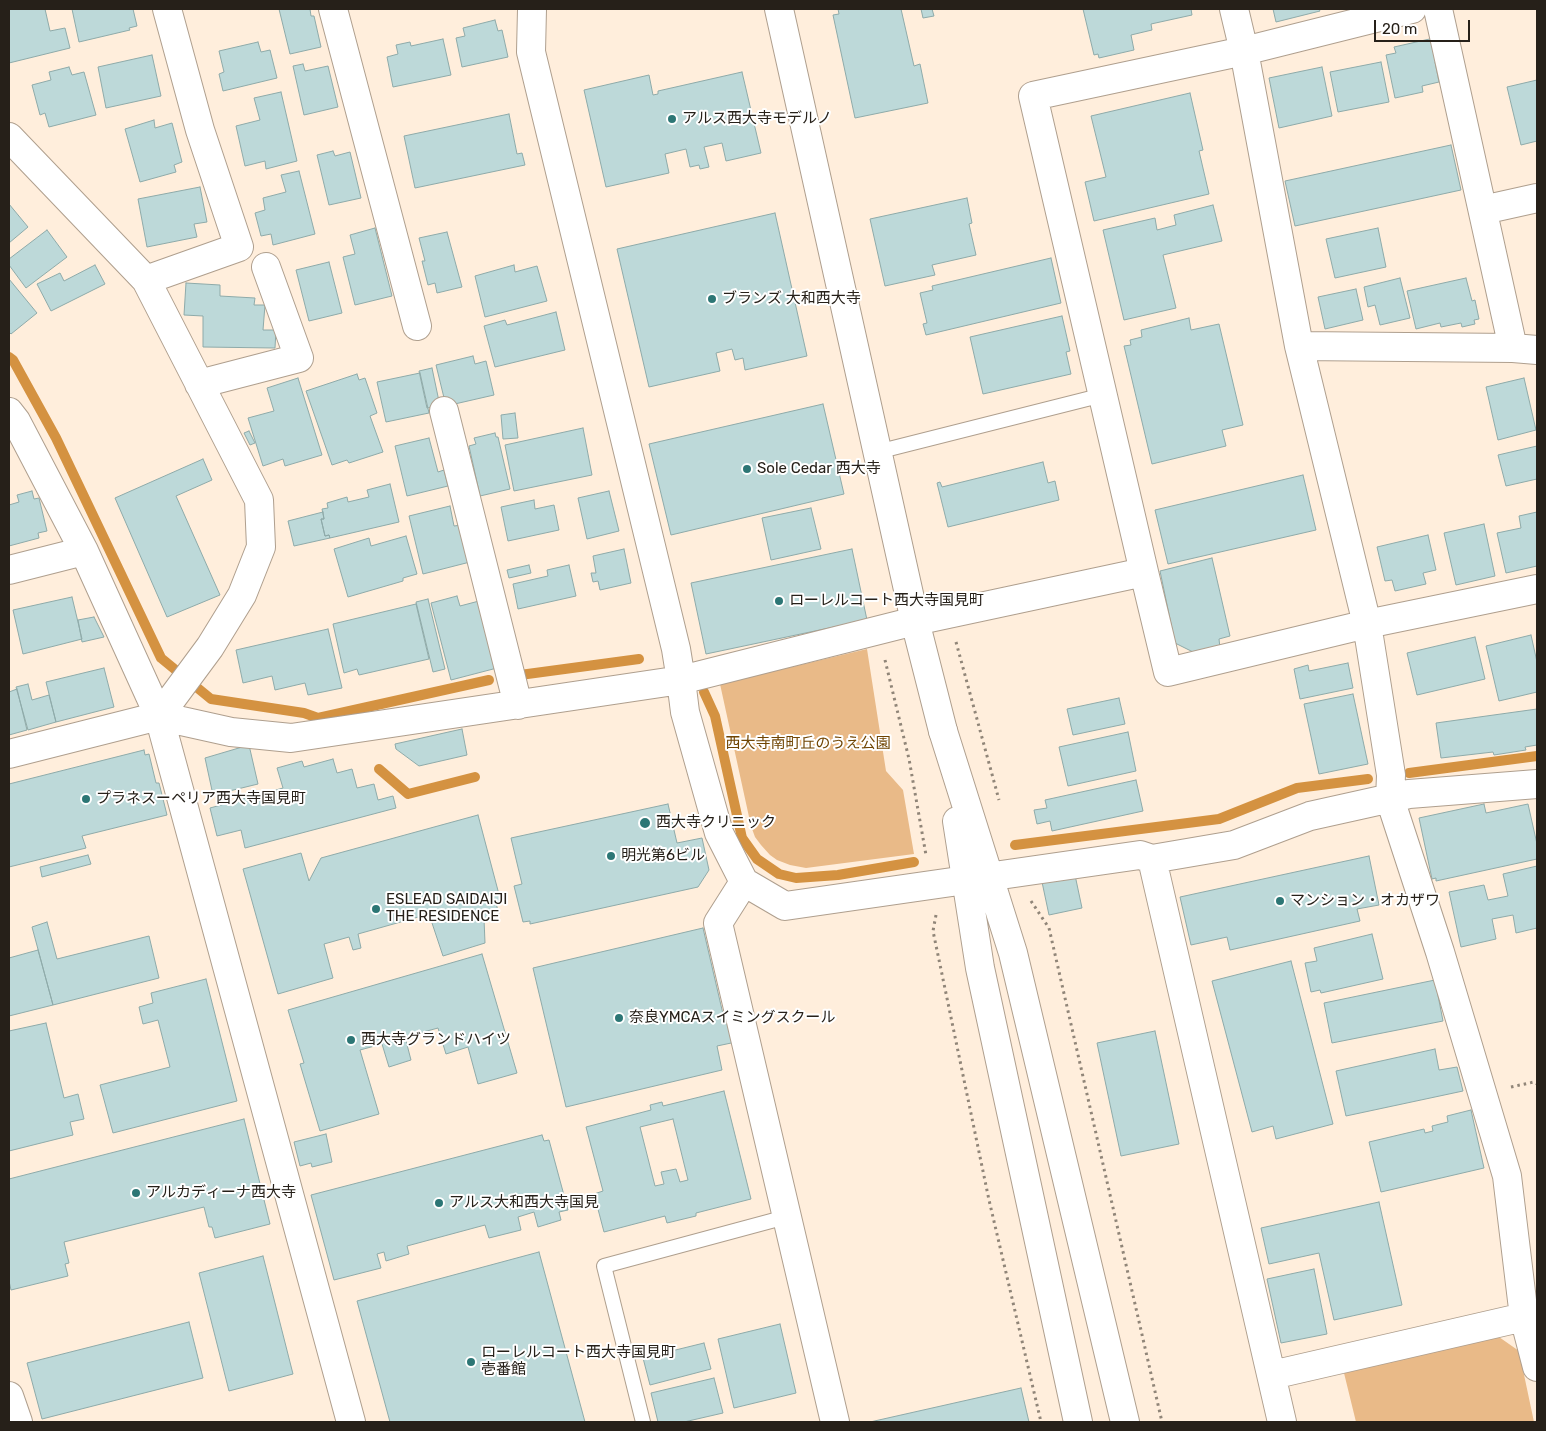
<!DOCTYPE html>
<html>
<head>
<meta charset="utf-8">
<style>
	body { margin:0 }
	#map { position:relative; width:1546px; height:1431px; overflow:hidden; background:#ffeedc; font-family:Rubik,sans-serif }
	canvas { display:block }
	.frame { position:absolute; inset:0; border:10px solid #262019; pointer-events:none }
	.scale { position:absolute; left:1374px; top:20px; width:96px; height:22px; box-sizing:border-box; border:2px solid #262019; border-top:0; padding-left:6px; font-size:15px; line-height:18px; white-space:nowrap; color:#262019; -webkit-text-stroke:4px #fff; paint-order:stroke }
</style>
</head>
<body>
<div id="map">
<canvas width="1546" height="1431"></canvas>
<div class="frame"></div>
<div class="scale">20 m</div>
</div>
<script>
const ctx = document.querySelector('canvas').getContext('2d');
ctx.lineJoin = 'round';
function fill(path, color) {
  ctx.fillStyle = color;
  ctx.fill(path, 'evenodd');
}
function toPath(rows) {
  const path = new Path2D();
  for (const r of rows) {
    path.moveTo(r[0], r[1]);
    for (let i = 2; i < r.length; i += 2) path.lineTo(r[i], r[i + 1]);
  }
  return path;
}
function stroke(path, color, width, dash) {
  ctx.strokeStyle = color;
  ctx.lineWidth = width;
  ctx.lineCap = dash ? 'butt' : 'round';
  ctx.setLineDash(dash || []);
  ctx.stroke(path);
}
function write(font, color, halo, rows, align = 'center') {
  ctx.font = font + ' Rubik,"Noto Sans JP",sans-serif';
  ctx.lineWidth = 4;
  ctx.setLineDash([]);
  ctx.textBaseline = 'middle';
  ctx.strokeStyle = halo;
  ctx.fillStyle = color;
  for (const [text, x, y, turn = 0] of rows) {
    ctx.save();
    ctx.translate(x, y);
    ctx.rotate((+turn || 0) * Math.PI / 180);
    ctx.textAlign = isNaN(turn) ? turn : align;
    if (halo) ctx.strokeText(text, 0, 0);
    ctx.fillText(text, 0, 0);
    ctx.restore();
  }
}
const green = toPath([
	[867,649,886,771,903,790,914,854,806,868,790,865,777,860,770,855,761,845,755,837,751,826,720,684],
	[1499,1337,1519,1351,1534,1422,1356,1422,1344,1373]
]);
const stream = toPath([
	[9,357,13,360,56,438,161,658,211,699,304,713,318,718,489,680],
	[520,675,639,659],
	[704,692,715,716,742,838,757,859,779,874,796,878,838,875,914,862],
	[379,769,408,794,475,777],
	[1409,773,1537,756],
	[1015,845,1219,819,1297,788,1368,779]
]);
const building = toPath([
	[9,9,45,9,50,31,65,28,70,48,9,63,9,9],
	[72,9,133,9,137,26,129,28,130,30,79,42,72,9],
	[279,9,310,9,311,16,314,16,321,47,290,54,279,9],
	[838,9,901,9,914,66,920,64,928,103,855,118,833,15,839,14,838,9],
	[921,9,932,9,934,16,923,18,921,9],
	[1083,9,1191,9,1192,15,1151,24,1152,30,1131,35,1134,50,1099,58,1098,54,1094,55,1083,9],
	[1273,9,1319,9,1320,11,1276,22,1273,9],
	[495,20,498,31,502,30,508,57,462,67,456,38,465,36,463,28,495,20],
	[1434,38,1439,62,1435,62,1439,82,1422,86,1423,92,1395,98,1386,55,1396,53,1394,47,1434,38],
	[443,39,451,75,393,87,387,57,398,54,396,45,410,42,411,46,443,39],
	[258,42,261,52,270,50,277,78,223,91,219,74,224,72,219,51,258,42],
	[152,55,161,96,106,108,98,67,152,55],
	[1381,62,1389,102,1338,112,1330,72,1381,62],
	[303,64,305,71,328,66,338,107,304,115,293,66,303,64],
	[69,67,72,75,84,72,96,115,49,127,45,113,40,115,32,85,51,80,49,72,69,67],
	[1322,67,1332,116,1279,128,1269,78,1322,67],
	[742,72,761,153,726,161,722,143,704,147,709,167,700,169,699,165,690,167,686,149,665,154,669,173,606,187,584,90,649,75,653,95,658,94,658,91,742,72],
	[1537,80,1537,141,1521,145,1507,87,1537,80],
	[281,92,297,161,266,169,265,161,245,166,236,126,260,120,254,98,281,92],
	[1190,93,1203,150,1199,151,1209,194,1094,221,1085,182,1106,177,1091,116,1190,93],
	[509,114,517,154,522,153,525,165,415,188,404,136,509,114],
	[154,120,155,128,172,123,182,162,174,165,176,172,140,182,125,129,154,120],
	[1451,145,1461,190,1295,226,1285,181,1451,145],
	[333,151,335,156,350,152,361,198,329,205,317,155,333,151],
	[299,171,315,234,273,245,271,234,261,236,255,213,265,210,263,198,286,192,281,175,299,171],
	[200,187,207,222,194,224,197,237,147,247,138,199,200,187],
	[967,198,972,223,969,224,976,255,932,265,935,275,885,286,870,219,967,198],
	[9,204,28,227,9,243,9,204],
	[1213,205,1222,241,1163,255,1176,308,1124,320,1103,230,1155,218,1157,230,1176,225,1174,215,1213,205],
	[775,213,807,356,745,370,743,358,735,360,732,349,716,353,720,371,649,387,617,249,775,213],
	[375,228,392,296,355,305,343,257,355,254,350,235,375,228],
	[1378,228,1386,267,1335,278,1326,239,1378,228],
	[47,230,67,257,26,288,9,265,9,259,47,230],
	[447,232,462,287,437,293,435,283,428,285,422,261,425,261,419,238,447,232],
	[1051,258,1061,303,926,335,923,324,927,323,920,293,933,290,932,286,1051,258],
	[329,262,342,313,309,321,296,270,329,262],
	[95,265,105,284,51,311,37,284,60,273,64,281,95,265],
	[514,265,515,272,537,266,547,301,485,317,475,276,514,265],
	[1400,278,1410,318,1380,325,1375,305,1368,307,1364,287,1400,278],
	[1466,278,1472,301,1475,300,1479,319,1474,320,1475,324,1462,327,1461,323,1441,327,1440,323,1416,329,1407,291,1466,278],
	[9,279,37,313,11,334,9,332,9,279],
	[186,283,220,285,220,296,255,298,254,305,265,305,263,330,276,330,275,348,203,347,203,316,184,315,186,283],
	[1356,289,1363,320,1325,329,1318,297,1356,289],
	[556,312,565,350,495,367,484,326,505,320,507,325,556,312],
	[1062,316,1070,351,1066,352,1071,374,983,394,970,337,1062,316],
	[1189,318,1191,330,1219,324,1243,425,1222,430,1226,446,1152,464,1124,346,1131,345,1130,340,1142,337,1141,330,1189,318],
	[473,356,475,364,486,361,494,395,446,406,436,365,473,356],
	[432,368,440,406,427,408,419,371,432,368],
	[420,373,429,413,386,422,377,382,420,373],
	[357,374,359,380,365,378,377,413,370,416,383,452,349,463,347,460,332,465,306,391,357,374],
	[298,378,322,455,285,466,283,459,263,466,248,418,274,411,267,388,298,378],
	[1524,378,1536,430,1498,440,1486,387,1524,378],
	[823,404,844,494,671,535,649,444,823,404],
	[515,413,518,438,503,439,501,415,515,413],
	[583,428,592,475,514,491,505,445,583,428],
	[249,431,255,443,250,445,244,433,249,431],
	[495,433,496,437,498,437,510,489,480,496,469,446,476,444,474,438,495,433],
	[429,438,438,472,444,470,448,486,407,496,395,446,429,438],
	[1537,446,1537,479,1506,486,1498,455,1537,446],
	[203,459,212,480,176,496,220,595,167,617,115,498,203,459],
	[1043,462,1048,483,1055,481,1059,500,948,527,937,483,940,482,942,487,1043,462],
	[1303,475,1316,530,1168,564,1155,510,1303,475],
	[390,484,399,522,330,538,329,535,325,536,321,519,324,519,322,509,328,508,327,503,347,497,348,502,369,497,367,490,390,484],
	[32,491,34,499,39,498,47,531,38,533,39,538,9,546,9,505,19,502,17,495,32,491],
	[609,491,619,531,587,539,578,498,609,491],
	[534,500,535,509,554,505,559,530,508,541,501,507,534,500],
	[450,506,454,526,462,525,470,562,423,574,409,516,450,506],
	[811,508,821,549,771,560,762,518,811,508],
	[323,512,324,519,321,519,325,536,329,535,330,538,294,546,288,521,323,512],
	[1537,512,1537,566,1506,573,1497,533,1521,528,1519,516,1537,512],
	[1484,524,1495,576,1456,585,1444,533,1484,524],
	[1428,535,1436,570,1423,573,1426,584,1395,591,1392,580,1385,581,1377,547,1428,535],
	[406,536,417,574,403,578,403,581,348,597,334,549,369,538,371,546,406,536],
	[624,549,631,583,600,590,598,581,593,582,591,573,596,573,593,556,624,549],
	[852,549,867,620,706,654,691,583,852,549],
	[1212,558,1230,636,1219,639,1220,648,1193,652,1175,643,1160,571,1212,558],
	[529,565,531,573,509,578,507,570,529,565],
	[569,565,576,596,518,609,513,584,548,576,547,570,569,565],
	[457,596,460,606,479,601,497,668,451,680,431,603,457,596],
	[72,597,82,639,23,654,13,610,72,597],
	[428,599,445,669,433,672,416,602,428,599],
	[416,604,429,659,359,675,357,669,344,673,333,624,416,604],
	[94,617,104,637,82,642,78,620,94,617],
	[328,629,342,688,308,695,305,683,275,690,272,676,243,683,236,650,328,629],
	[1531,635,1537,662,1537,692,1499,701,1486,646,1531,635],
	[1475,637,1485,679,1417,695,1407,653,1475,637],
	[1348,663,1353,688,1300,699,1294,669,1308,665,1309,671,1348,663],
	[104,668,114,707,56,722,46,682,104,668],
	[28,684,32,700,49,695,56,722,28,730,16,687,28,684],
	[17,689,27,730,9,735,9,692,17,689],
	[1353,694,1368,764,1319,774,1304,704,1353,694],
	[1119,698,1125,724,1073,735,1067,709,1119,698],
	[1537,709,1537,745,1525,747,1526,750,1494,755,1493,752,1441,758,1436,723,1537,709],
	[462,729,467,755,419,766,396,749,395,744,462,729],
	[1128,732,1136,771,1068,786,1059,747,1128,732],
	[249,745,258,784,213,795,205,758,249,745],
	[144,750,145,755,149,754,156,783,159,783,167,815,82,836,86,848,9,867,9,784,144,750],
	[333,759,337,773,352,769,357,788,374,784,378,800,393,796,396,808,245,848,241,830,217,836,210,808,283,788,277,768,302,761,304,767,333,759],
	[1136,780,1143,811,1052,831,1050,821,1037,824,1034,810,1047,808,1045,800,1136,780],
	[668,804,677,843,702,838,709,870,698,887,530,924,530,921,523,922,514,886,522,884,511,838,668,804],
	[1484,804,1486,813,1528,804,1537,844,1537,859,1436,881,1436,878,1432,879,1419,818,1484,804],
	[478,815,501,902,496,903,499,915,484,919,485,943,443,956,429,914,358,934,361,948,353,950,349,937,324,944,333,978,278,994,243,869,301,853,309,881,321,858,478,815],
	[88,855,91,864,42,877,40,867,88,855],
	[1369,856,1379,905,1357,909,1360,921,1230,950,1227,937,1191,945,1180,897,1369,856],
	[1537,866,1537,928,1516,933,1513,915,1492,919,1496,939,1461,947,1449,892,1484,885,1488,900,1508,896,1503,874,1537,866],
	[1075,875,1082,908,1049,915,1042,882,1075,875],
	[47,922,57,959,149,936,159,978,53,1005,32,927,47,922],
	[703,928,723,1014,729,1013,736,1042,717,1046,722,1070,566,1107,533,968,703,928],
	[1372,934,1383,979,1321,993,1320,990,1311,992,1305,963,1317,961,1314,948,1372,934],
	[38,950,53,1005,9,1016,9,958,38,950],
	[482,954,517,1073,478,1084,468,1047,446,1054,438,1028,405,1037,411,1060,389,1067,382,1044,360,1050,379,1114,320,1131,300,1064,304,1063,288,1010,482,954],
	[1291,961,1333,1124,1276,1139,1273,1126,1252,1132,1212,981,1291,961],
	[206,979,237,1101,113,1133,100,1085,170,1067,158,1020,143,1024,139,1007,153,1003,151,993,206,979],
	[1435,980,1443,1021,1332,1043,1324,1003,1435,980],
	[46,1023,64,1098,78,1094,84,1119,70,1122,73,1135,9,1151,9,1031,46,1023],
	[1155,1031,1179,1144,1121,1156,1097,1043,1155,1031],
	[1435,1049,1439,1070,1457,1067,1463,1091,1346,1116,1336,1071,1435,1049],
	[724,1091,751,1199,696,1213,696,1216,667,1223,665,1216,604,1232,594,1194,603,1191,586,1127,651,1110,650,1105,662,1102,663,1106,724,1091],
	[673,1119,688,1180,680,1182,676,1169,661,1172,664,1184,655,1186,640,1127,673,1119],
	[1471,1110,1484,1168,1381,1192,1369,1142,1424,1129,1425,1133,1433,1131,1432,1126,1448,1122,1447,1116,1471,1110],
	[244,1119,270,1224,215,1238,212,1227,209,1227,204,1207,64,1242,69,1263,65,1264,68,1276,11,1290,9,1281,9,1179,244,1119],
	[326,1134,332,1162,312,1167,311,1163,300,1166,294,1142,326,1134],
	[542,1135,544,1141,549,1140,568,1210,559,1212,561,1220,538,1227,534,1212,518,1217,521,1230,489,1238,485,1225,407,1246,409,1254,386,1261,384,1252,377,1254,381,1268,334,1280,311,1195,542,1135],
	[1379,1202,1402,1305,1334,1320,1319,1253,1269,1264,1261,1228,1379,1202],
	[539,1252,585,1422,390,1422,357,1301,539,1252],
	[263,1256,293,1374,229,1391,199,1273,263,1256],
	[1314,1269,1327,1334,1281,1343,1267,1279,1314,1269],
	[189,1322,203,1378,42,1419,27,1363,189,1322],
	[780,1324,796,1393,734,1408,718,1339,780,1324],
	[704,1343,711,1369,650,1385,643,1358,704,1343],
	[714,1378,723,1413,684,1422,658,1422,651,1393,714,1378],
	[1021,1388,1029,1422,870,1422,1021,1388]
]);
const path = toPath([
	[956,642,999,800],
	[885,660,909,759,926,855],
	[1031,901,1049,928,1162,1422],
	[936,915,933,931,989,1200,1041,1422],
	[1511,1087,1534,1082,1537,1084]
]);
const service = toPath([
	[877,452,1103,395],
	[643,1422,604,1266,786,1217]
]);
const minor = toPath([
	[333,9,417,326],
	[532,9,531,52,676,649,681,680,915,621,1144,572,1168,672,1367,624,1537,589],
	[1234,9,1244,51,1299,346,1367,624,1391,775,1390,799,1440,952,1507,1176,1524,1317,1537,1367],
	[1438,9,1513,348],
	[9,137,146,280,259,500,261,547,242,595,210,647,159,716,351,1422],
	[1483,210,1537,198],
	[146,280,239,247,200,130,167,9],
	[1299,346,1513,348,1537,350],
	[199,384,299,358,266,267],
	[444,411,518,705],
	[9,412,16,421,84,551,159,716,231,732,291,738,681,680,685,712,719,833,744,882,785,906,1140,855,1152,859,1234,845,1310,816,1409,794,1537,784],
	[9,570,84,551],
	[1144,572,1033,96,1244,51,1412,9],
	[943,731,1013,953,1125,1422],
	[9,754,159,716],
	[957,821,980,968,1078,1422],
	[1152,859,1282,1422],
	[744,882,718,923,835,1422],
	[1272,1375,1524,1317],
	[9,1396,18,1422]
]);
const tertiary = toPath([
	[779,9,915,621,943,731]
]);
const markers = [
	[672,119,5,"#2c7675"],
	[712,299,5,"#2c7675"],
	[747,469,5,"#2c7675"],
	[779,601,5,"#2c7675"],
	[86,799,5,"#2c7675"],
	[645,823,6,"#2c7675"],
	[611,856,5,"#2c7675"],
	[1280,901,5,"#2c7675"],
	[376,909,5,"#2c7675"],
	[619,1018,5,"#2c7675"],
	[351,1040,5,"#2c7675"],
	[136,1193,5,"#2c7675"],
	[439,1203,5,"#2c7675"],
	[471,1362,5,"#2c7675"]
];
const poiNames = [
	["アルス西大寺モデルノ",682,119],
	["ブランズ 大和西大寺",722,299],
	["Sole Cedar 西大寺",757,469],
	["ローレルコート西大寺国見町",789,601],
	["プラネスーペリア西大寺国見町",96,799],
	["西大寺クリニック",656,823],
	["明光第6ビル",621,856],
	["ESLEAD SAIDAIJI",386,900],
	["THE RESIDENCE",386,917],
	["マンション・オカザワ",1290,901],
	["奈良YMCAスイミングスクール",629,1018],
	["西大寺グランドハイツ",361,1040],
	["アルカディーナ西大寺",146,1193],
	["アルス大和西大寺国見",449,1203],
	["ローレルコート西大寺国見町",481,1353],
	["壱番館",481,1370]
];
const parkNames = [
	["西大寺南町丘のうえ公園",808,744]
];
fill(green, '#e9ba88');
stroke(stream, '#d49241', 10);
fill(building, '#bdd9d9');
stroke(building, '#8eaaa9', 1);
stroke(service, '#af9f8e', 16);
stroke(minor, '#af9f8e', 30);
stroke(tertiary, '#af9f8e', 30);
stroke(path, '#908578', 3, [2.5, 4]);
stroke(service, '#fff', 14);
stroke(minor, '#fff', 28);
stroke(tertiary, '#fff', 28);
for (const [x, y, r, color] of markers) {
  const dot = new Path2D();
  dot.arc(x, y, r, 0, 2 * Math.PI);
  ctx.fillStyle = color;
  ctx.fill(dot);
  stroke(dot, '#fff', 2);
}
write('15px', '#262019', '#fff', poiNames, 'left');
write('15px', '#704503', '#fff', parkNames);
</script>
</body>
</html>
